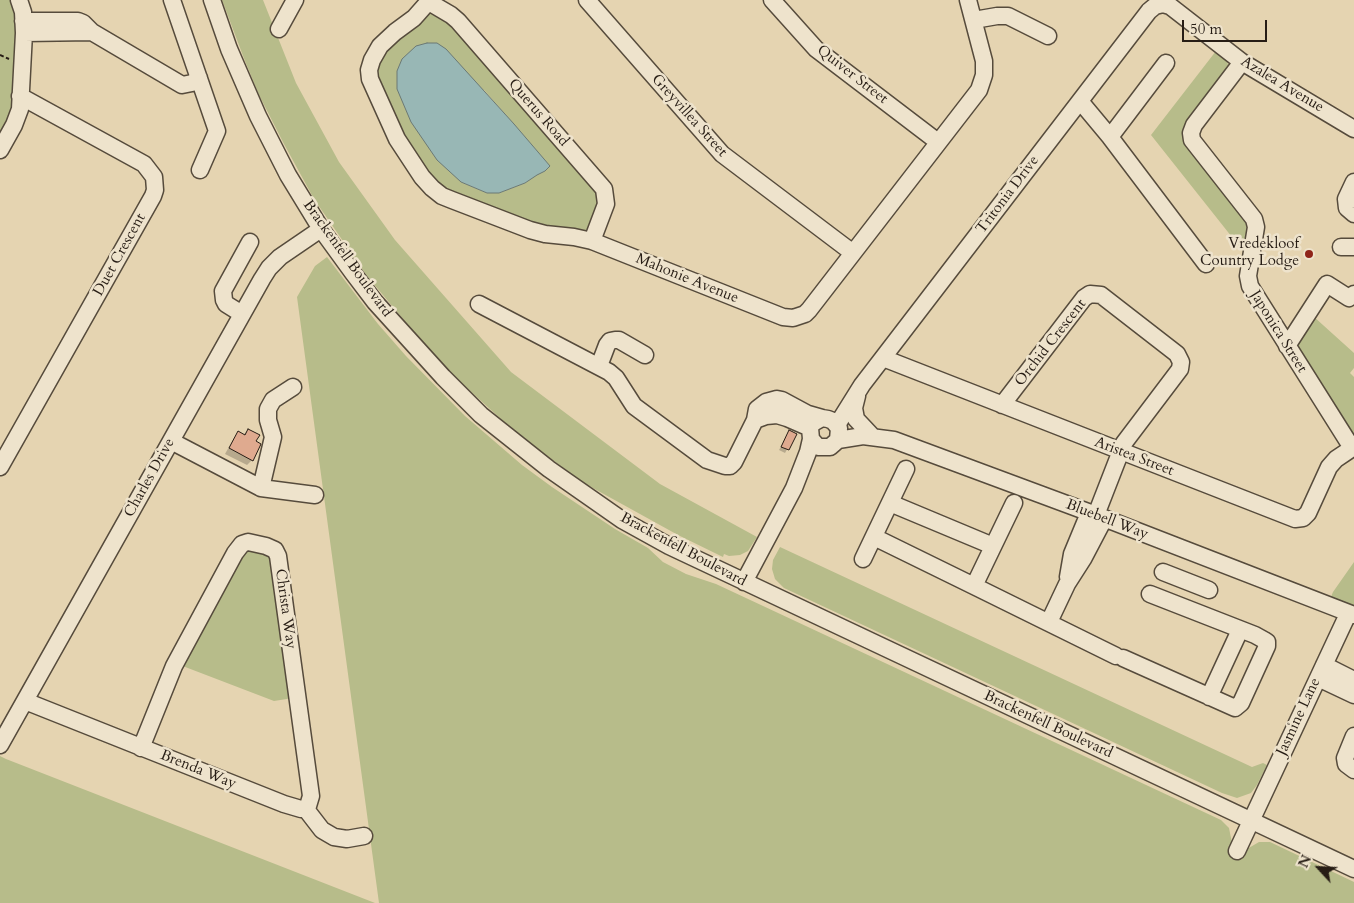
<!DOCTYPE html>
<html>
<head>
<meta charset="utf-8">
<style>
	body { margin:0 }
	#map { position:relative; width:1354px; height:903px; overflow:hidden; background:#e5d4b1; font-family:Cardo,serif }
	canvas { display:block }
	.north { position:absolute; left:1294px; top:843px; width:50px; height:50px; -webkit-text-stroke:4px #eee3cc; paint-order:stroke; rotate:295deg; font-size:14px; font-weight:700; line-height:20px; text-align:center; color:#271d15 }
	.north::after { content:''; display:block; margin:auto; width:18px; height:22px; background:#271d15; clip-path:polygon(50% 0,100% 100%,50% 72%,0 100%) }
	.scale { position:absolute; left:1182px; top:20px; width:85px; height:22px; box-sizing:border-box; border:2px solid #271d15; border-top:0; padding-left:6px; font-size:15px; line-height:18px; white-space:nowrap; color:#271d15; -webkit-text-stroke:4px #eee3cc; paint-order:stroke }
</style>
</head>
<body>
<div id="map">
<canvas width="1354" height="903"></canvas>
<div class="north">N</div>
<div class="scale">50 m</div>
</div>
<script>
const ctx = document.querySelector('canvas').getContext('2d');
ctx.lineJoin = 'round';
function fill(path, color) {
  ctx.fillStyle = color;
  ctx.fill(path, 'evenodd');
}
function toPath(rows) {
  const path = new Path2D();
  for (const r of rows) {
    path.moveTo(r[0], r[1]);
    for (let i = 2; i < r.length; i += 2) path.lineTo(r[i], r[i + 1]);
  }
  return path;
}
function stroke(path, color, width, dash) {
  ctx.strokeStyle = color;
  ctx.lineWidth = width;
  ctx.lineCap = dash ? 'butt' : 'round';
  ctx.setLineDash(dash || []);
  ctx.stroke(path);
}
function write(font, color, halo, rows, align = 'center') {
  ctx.font = font + ' Cardo,serif';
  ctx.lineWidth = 5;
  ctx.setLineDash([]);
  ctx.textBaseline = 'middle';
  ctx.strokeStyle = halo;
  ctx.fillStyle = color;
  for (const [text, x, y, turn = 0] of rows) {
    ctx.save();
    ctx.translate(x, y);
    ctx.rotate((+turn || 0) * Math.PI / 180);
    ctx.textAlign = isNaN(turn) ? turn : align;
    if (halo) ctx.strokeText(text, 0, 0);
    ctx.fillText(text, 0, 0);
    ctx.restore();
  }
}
const green = toPath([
	[0,0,13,0,16,16,12,109,0,136],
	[222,0,263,0,296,83,339,162,395,240,511,372,660,484,757,537,748,551,740,555,729,556,724,554,723,557,678,535,582,482,538,449,502,420,456,378,429,350,367,276,314,199,284,144,259,95,245,61],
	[430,14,445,16,601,196,588,229,584,231,550,230,444,191,409,149,376,79,378,64,384,52,426,16],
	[484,90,549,166,545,171,537,174,525,183,499,193,487,193,461,182],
	[1216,51,1226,59,1229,67,1189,124,1248,220,1247,251,1243,251,1151,135],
	[327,257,378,324,406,356,465,416,522,465,552,487,615,529,648,548,663,562,686,574,716,584,1221,820,1229,828,1232,843,1247,849,1259,842,1270,842,1354,882,1354,903,379,903,297,297,315,266],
	[1313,316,1354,353,1354,368,1350,373,1354,377,1354,437,1293,345],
	[780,547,1252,767,1263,763,1267,765,1257,785,1251,793,1237,798,1222,793,784,588,775,579,772,569,773,560],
	[248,549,270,553,293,698,274,701,180,665,243,554],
	[1354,562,1354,606,1330,599,1333,592],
	[0,756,6,759,375,903,0,903]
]);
const water = toPath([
	[427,43,437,43,446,49,514,124,550,166,545,171,537,175,525,183,499,193,487,193,461,182,437,160,411,122,397,89,397,71,402,59,416,46,427,43]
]);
const shadow = toPath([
	[248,430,259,447,252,460,247,465,225,454,234,438,239,433,243,435],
	[789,432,795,435,785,453,779,450]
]);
const building = toPath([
	[248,429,260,435,256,441,261,444,253,461,229,448,238,431,245,435,248,429],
	[789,430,797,434,789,450,781,447,789,430]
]);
const path = toPath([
	[0,55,9,59]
]);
const minor = toPath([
	[172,0,217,131,200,170],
	[212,0,229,49,258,116,288,175,321,229,353,273,375,302,443,377,481,415,549,469,622,520,669,546,1354,869],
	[430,0,414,18,395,32,380,46,372,60,369,70,370,79,397,139,422,177,432,188,442,196,452,200,530,230,545,234,574,237,592,241,783,317,793,318,805,314,809,310,979,90,984,75,984,61,968,0],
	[587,0,722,154,853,253],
	[772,0,816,49,938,142],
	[429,2,451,15,458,21,604,189,606,204,592,241],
	[974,20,997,16,1008,16,1048,36],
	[23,21,78,21,83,23,92,32,24,33],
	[279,29,295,0],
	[92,32,182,85,192,83,199,78],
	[1242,62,1194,125,1191,133,1192,140,1254,219,1256,227,1248,276,1250,286,1352,448],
	[1080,101,1110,137,1206,264],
	[1110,137,1166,63],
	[0,150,14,125,20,109,24,33,23,12,19,0],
	[1354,182,1346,199,1347,208,1354,214],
	[1341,247,1354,247],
	[479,304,609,372,616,378,634,406,707,460,725,466,730,466,734,462,755,420,757,409,766,402,777,399,782,400,808,414,822,418],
	[242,314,226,304,224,300,223,291,250,242],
	[1287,346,1327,284,1349,298,1354,294],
	[883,358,1295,519,1303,518,1308,513,1329,467,1336,459,1354,447],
	[599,366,607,345,610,341,615,340,619,340,645,355],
	[857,396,854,408,856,419,872,436],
	[1002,405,1084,298,1090,294,1101,295,1177,354,1181,362,1180,369,1124,443,1096,515],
	[755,420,766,416,777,415,787,418,810,428],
	[837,425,862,385,1149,11,1155,6,1163,4,1170,6,1242,62,1354,129],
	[838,440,863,436,894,440,1096,515,1354,615],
	[171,441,261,488,315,495],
	[0,467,153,196,155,190,154,177,144,164,20,96],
	[261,488,273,437,268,420,268,409,273,400,293,387],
	[890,503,993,546],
	[1014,503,974,586,1116,656],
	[874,537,974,586],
	[863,559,906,469],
	[1163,572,1209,590],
	[1068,577,1072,554,1089,513],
	[744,582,794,488,808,452,811,439,810,428,813,423,822,418,828,419,833,421,839,428,838,440,830,447,818,447,811,439],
	[1049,622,1067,584,1083,559,1104,519],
	[1123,658,1235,708,1241,703,1267,646,1267,642,1264,640,1255,635,1150,594],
	[1324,665,1354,680],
	[1318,678,1354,695],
	[1209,697,1240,630],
	[25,701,284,804,301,809,305,808,322,830,334,837,347,839,364,836],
	[1354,736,1345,758,1346,764,1354,770],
	[0,745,262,279,269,268,280,257,321,229],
	[141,748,174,666,235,553,242,544,248,542,266,546,275,550,278,556,311,796,308,806,305,808],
	[1237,851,1348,614]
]);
const markers = [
	[1309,254,5,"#8f2418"]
];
const streetNames = [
	["Quiver Street",852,75,38],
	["Azalea Avenue",1282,85,31],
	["Querus Road",538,113,49],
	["Greyvillea Street",689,116,48],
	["Tritonia Drive",1008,195,-53],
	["Duet Crescent",120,255,-61],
	["Brackenfell Boulevard",347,259,54],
	["Mahonie Avenue",687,279,22],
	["Japonica Street",1278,332,58],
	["Orchid Crescent",1051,343,-52],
	["Aristea Street",1134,457,21],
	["Charles Drive",150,478,-61],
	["Bluebell Way",1107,520,21],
	["Brackenfell Boulevard",683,550,28],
	["Christa Way",285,609,82],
	["Jasmine Lane",1299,717,-65],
	["Brackenfell Boulevard",1048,725,25],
	["Brenda Way",198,770,22]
];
const poiNames = [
	["Vredekloof",1299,245],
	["Country Lodge",1299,262]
];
fill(green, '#b7bc8a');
fill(water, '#98b7b5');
stroke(water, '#6b7975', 1);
fill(shadow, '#0003');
fill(building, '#dfaa8f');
stroke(building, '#271d15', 1);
stroke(minor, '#564b3c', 19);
stroke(path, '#271d15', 2, [4, 2.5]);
stroke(minor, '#eee3cc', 16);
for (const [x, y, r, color] of markers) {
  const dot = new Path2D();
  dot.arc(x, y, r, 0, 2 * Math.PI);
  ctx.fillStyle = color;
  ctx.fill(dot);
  stroke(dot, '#eee3cc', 2);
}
write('15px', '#271d15', '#eee3cc', streetNames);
write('15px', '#271d15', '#eee3cc', poiNames, 'right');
</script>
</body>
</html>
